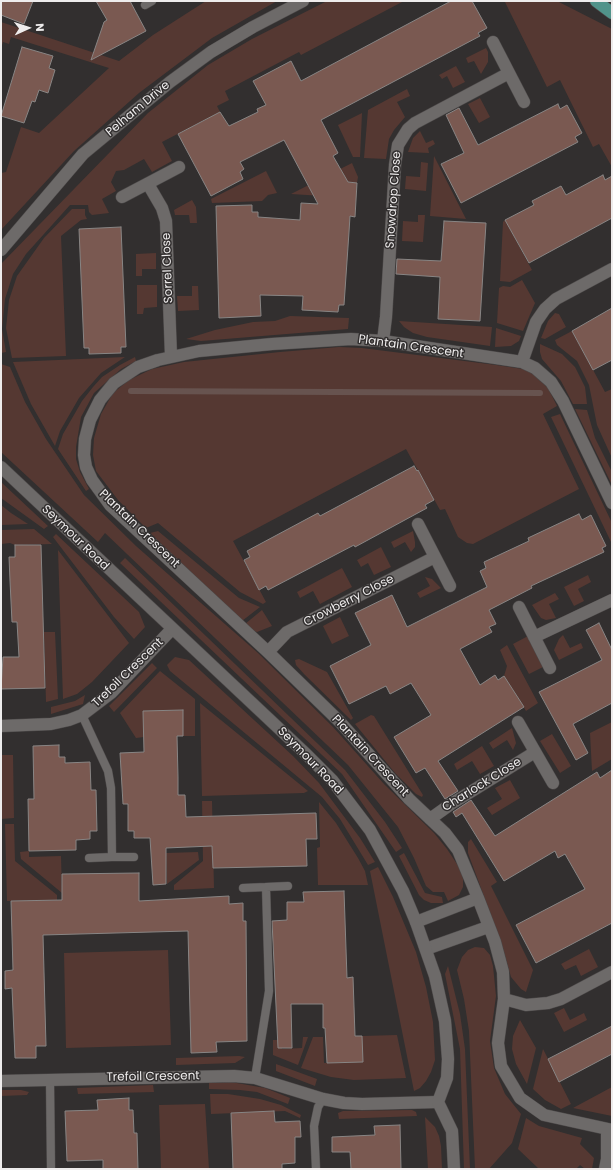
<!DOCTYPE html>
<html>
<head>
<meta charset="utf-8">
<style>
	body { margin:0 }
	#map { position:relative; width:613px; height:1170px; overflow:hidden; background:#322f2f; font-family:Poppins,sans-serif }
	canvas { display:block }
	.frame { position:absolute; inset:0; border:2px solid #eeecec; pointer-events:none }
	.north { position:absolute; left:8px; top:8px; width:40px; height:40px; -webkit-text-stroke:3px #322f2f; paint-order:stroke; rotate:87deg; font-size:11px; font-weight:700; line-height:16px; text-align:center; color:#eeecec }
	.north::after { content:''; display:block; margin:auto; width:14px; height:18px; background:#eeecec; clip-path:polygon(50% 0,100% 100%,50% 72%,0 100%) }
</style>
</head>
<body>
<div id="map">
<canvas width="613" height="1170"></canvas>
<div class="frame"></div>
<div class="north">N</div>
</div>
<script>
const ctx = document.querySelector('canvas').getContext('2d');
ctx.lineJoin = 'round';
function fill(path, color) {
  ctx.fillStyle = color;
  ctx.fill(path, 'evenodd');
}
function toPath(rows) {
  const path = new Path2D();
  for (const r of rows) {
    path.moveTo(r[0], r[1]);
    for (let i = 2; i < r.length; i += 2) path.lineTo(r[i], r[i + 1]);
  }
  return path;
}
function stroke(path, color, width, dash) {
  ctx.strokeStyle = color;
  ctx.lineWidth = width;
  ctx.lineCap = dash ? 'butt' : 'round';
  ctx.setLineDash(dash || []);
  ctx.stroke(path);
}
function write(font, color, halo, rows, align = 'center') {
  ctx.font = font + ' Poppins,sans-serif';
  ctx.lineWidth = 3;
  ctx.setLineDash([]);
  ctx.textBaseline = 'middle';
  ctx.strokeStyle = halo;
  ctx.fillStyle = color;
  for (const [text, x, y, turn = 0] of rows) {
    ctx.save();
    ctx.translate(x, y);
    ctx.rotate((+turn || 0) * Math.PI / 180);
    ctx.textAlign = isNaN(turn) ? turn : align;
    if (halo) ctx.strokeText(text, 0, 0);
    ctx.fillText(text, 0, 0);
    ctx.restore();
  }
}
const green = toPath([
	[206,1,277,1,212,38,139,93,74,151,1,230,1,173,6,172,21,127,39,133,109,68,11,37,9,44,3,42,1,48,1,22,119,61,153,35],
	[327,1,404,1,301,55,299,52,225,91,229,100,217,106,220,112,162,142,172,161,152,172,144,159,124,170,116,171,111,182,116,191,102,199,109,213,92,215,89,212,88,205,70,205,26,254,13,274,5,299,2,329,6,352,1,353,1,264,148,113,208,65,252,39],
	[502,1,557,1,612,29,612,167,599,144,593,147,560,80,547,87,505,2],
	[486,48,488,52,488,62,481,74,474,61,468,63,466,58],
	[456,66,465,82,453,88,447,76,442,79,439,75],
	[407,89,410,96,397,102,405,117,394,130,389,139,386,159,364,158,368,110],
	[480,98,490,117,479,123,468,104],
	[362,113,360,157,353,157,338,125],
	[420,131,426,143,433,140,435,144,428,148,429,153,408,152,413,138],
	[434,156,466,219,430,216],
	[421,162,428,163,426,191,405,189,406,176,420,177],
	[352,163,358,177,357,183,340,182,338,197,291,194],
	[266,171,277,193,268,195,262,201,212,203,211,199],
	[192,200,196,207,197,223,190,223,189,215,175,215,174,210],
	[72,209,85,209,85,215,87,219,81,220,61,236,66,356,12,358,6,328,9,300,17,276,44,238],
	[418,215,425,215,423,242,402,241,403,221,418,222],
	[505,220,532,270,510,282,500,281,503,222],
	[156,253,156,269,142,269,142,276,136,276,136,254],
	[522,280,535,303,523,331,497,323,499,288,503,286,510,287],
	[137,285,157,285,157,307,144,308,143,314,137,314],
	[192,286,198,286,199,310,178,311,177,296,192,296],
	[555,313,559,314,566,327,545,339,541,338,548,321],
	[290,316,349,318,348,329,201,341,186,339,215,330,253,322,275,321],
	[399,321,492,327,490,346,427,337,413,333,404,327],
	[496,328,521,336,519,341,511,346,495,347],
	[572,331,605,392,612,389,612,458,597,425,589,385,577,361,557,345,555,340],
	[540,344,562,354,575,367,585,387,587,404,573,404,561,381,542,359,540,352],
	[339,347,362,348,496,365,523,369,533,374,548,388,557,406,543,414,579,489,473,544,467,543,458,537,445,509,440,510,406,449,233,541,266,602,263,604,240,592,158,523,146,528,118,500,96,471,93,455,94,438,101,414,113,393,129,380,152,369,184,362,280,352],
	[125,357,101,373,79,398,60,431,55,446,31,404,13,362],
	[135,357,136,361,121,369,94,393,81,417,76,447,76,459,80,472,89,489,86,491,58,449,63,434,82,401,93,387,102,377,120,365],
	[1,364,10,367,25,402,46,439,84,495,136,546,258,653,333,727,384,784,434,833,447,849,461,870,463,879,463,887,459,895,448,901,444,892,433,892,426,886,414,858,398,827,348,765,105,533,98,542,1,452],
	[575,409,587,410,595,438,612,472,612,485],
	[560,414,612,523,612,544,551,417],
	[1,482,48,526,44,529,1,498],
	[1,505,11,513,28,524,1,525],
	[34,529,52,544,15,545,10,543,1,544,1,530],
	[158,531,239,598,260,607,242,621,150,533],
	[413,531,415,542,415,547,411,552,405,542,394,548,391,542],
	[56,534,139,612,145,627,134,639,114,617,53,537],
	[381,547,391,567,374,575,368,563,361,567,357,560],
	[58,550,129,643,92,682,77,694,63,699],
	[125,558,345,770,385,822,402,848,396,852,342,774,120,563],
	[342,568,352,587,320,604,313,591,300,598,297,592],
	[588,575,591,582,578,589,584,601,574,606,564,587],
	[425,577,432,579,441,588,420,598,417,593,430,586],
	[555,593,559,599,549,604,556,618,546,620,541,618,532,605],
	[262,610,272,626,257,632,251,630,245,624],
	[340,617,349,636,332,644,323,626],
	[44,632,55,632,58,699,46,702],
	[563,635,570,648,581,643,583,648,559,660,554,650,559,639],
	[528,636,543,667,529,674,513,644],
	[507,645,538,703,526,711,504,676,507,666,500,650],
	[175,657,189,660,293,756,319,783,360,838,375,862,368,865,340,819,322,797,170,671,167,665],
	[299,659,327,672,353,718,351,720,304,674,296,665,295,660],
	[152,663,157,668,114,712,109,706],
	[160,671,195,699,195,736,183,736,183,710,144,711,144,737,136,738,120,713],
	[85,695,83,704,51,714,51,707,75,701],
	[200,703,308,791,304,793,202,796],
	[371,715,374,716,423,795,422,797,416,794,395,773,355,724],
	[612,722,612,759,592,771,590,733],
	[512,728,516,743,513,750,507,740,493,749,489,743],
	[552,734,571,766,560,773,540,741],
	[482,746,494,766,480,774,472,761,457,770,454,764],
	[1,755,13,755,14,818,1,819],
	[510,780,520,798,492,815,487,808,502,799,495,788],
	[202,801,212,801,214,888,174,890,174,885,203,861],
	[319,802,336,823,358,858,365,871,368,885,318,885,317,848,320,847],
	[5,824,14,824,15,861,57,895,57,900,7,901],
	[471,839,497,882,491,886,533,970,526,992,521,989,511,977,502,945,468,853,468,842],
	[29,851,29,857,61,856,62,893,21,859,20,852],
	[198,852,199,860,167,884,166,853],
	[404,853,425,893,442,897,443,903,431,903,424,900,419,895,399,856],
	[378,867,393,897,416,952,426,987,433,1022,435,1060,431,1072,426,1081,420,1088,414,1091,370,871],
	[475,947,484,948,490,955,493,966,496,996,490,1041,494,1068,505,1094,521,1114,512,1143,489,1169,475,1169,469,1031,464,999,457,970,462,957,468,950],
	[589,949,598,967,581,976,576,965,565,970,561,964],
	[168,950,171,1045,66,1048,64,953],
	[448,966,460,1014,465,1049,470,1169,464,1169,460,1049,445,974],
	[564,1008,570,1020,584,1013,587,1020,564,1032,554,1013],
	[520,1020,536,1048,527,1084,516,1064,512,1049,513,1036],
	[397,1035,406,1078,354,1080,331,1077,301,1068,313,1037,323,1037,324,1063,362,1062,362,1036],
	[303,1037,308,1037,298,1065,273,1055,273,1040,281,1040,282,1049,302,1048],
	[543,1049,571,1104,561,1109,545,1100,533,1089],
	[239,1056,245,1057,235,1063,176,1065,176,1058],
	[276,1064,317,1079,315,1086,276,1071],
	[231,1082,265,1088,290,1098,288,1104,257,1092,240,1090,209,1089,209,1083],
	[153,1085,154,1092,78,1094,77,1088],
	[612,1087,612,1116,573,1108],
	[1,1090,21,1090,29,1092,27,1095,1,1096],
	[210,1094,228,1094,260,1099,281,1105,301,1115,300,1118,285,1111,211,1114],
	[205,1104,209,1169,161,1169,159,1105],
	[412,1110,416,1112,417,1116,339,1119,338,1113,343,1111],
	[425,1117,435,1127,439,1136,441,1146,442,1169,428,1169],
	[526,1118,539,1126,582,1138,580,1144,594,1158,592,1169,585,1169,580,1165,576,1169,539,1169,518,1149]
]);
const stream = toPath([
	[131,391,540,393]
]);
const building = toPath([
	[1,1,33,1,24,24,1,15,1,1],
	[96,1,130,1,146,31,91,60,104,22,107,20,96,1],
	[451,1,472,1,487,28,478,33,480,36,321,120,338,153,333,156,348,182,357,183,355,217,350,216,349,232,344,305,339,305,338,312,302,310,303,296,260,295,261,316,219,318,216,206,252,205,252,212,258,212,258,217,300,220,301,203,318,204,284,140,240,162,244,169,240,172,243,179,211,196,178,134,220,112,229,126,258,112,257,109,266,105,253,81,291,61,301,81,451,1],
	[22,47,53,56,49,68,55,70,48,93,39,90,35,102,32,101,24,123,1,116,22,47],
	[558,104,560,109,567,105,582,133,575,137,578,142,461,203,441,164,464,153,446,115,459,108,478,145,558,104],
	[603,175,605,180,612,176,612,218,529,263,505,220,534,205,532,201,561,186,566,195,603,175],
	[444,221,486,223,480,321,438,319,440,277,396,274,397,259,441,261,444,221],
	[121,227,126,347,121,347,121,353,89,354,89,348,84,348,79,229,121,227],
	[612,308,612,360,593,370,572,331,612,308],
	[414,466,417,471,418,470,434,500,425,505,427,508,355,547,354,545,268,590,266,586,259,590,244,560,250,557,247,551,318,513,320,516,414,466],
	[579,514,582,520,591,515,606,546,602,548,604,552,531,586,532,588,489,610,496,624,489,627,492,632,460,649,480,685,495,675,498,680,504,676,524,707,438,761,458,791,445,799,425,768,416,773,394,737,431,715,411,683,390,694,386,686,349,704,330,666,371,645,355,613,392,595,407,627,487,587,480,571,486,568,484,562,529,541,528,538,579,514],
	[15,545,41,545,45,688,1,689,3,657,19,657,17,622,12,622,10,581,9,557,15,557,15,545],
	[599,623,612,650,612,703,573,724,588,753,576,760,539,692,602,660,586,630,599,623],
	[183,710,183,736,177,736,178,777,178,795,185,795,186,817,316,813,317,839,306,839,307,866,213,868,212,846,166,848,166,884,153,885,150,838,134,838,134,831,128,831,128,804,123,804,120,753,144,752,143,711,183,710],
	[59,745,59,757,65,757,65,763,90,762,91,790,96,790,97,831,90,831,90,839,76,840,76,850,29,851,28,799,34,799,33,746,59,745],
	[612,770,612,923,536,963,516,925,585,889,565,854,558,858,555,851,504,881,462,813,456,817,453,812,471,800,495,836,597,772,600,778,612,770],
	[139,873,139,901,229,896,229,904,243,903,243,921,246,921,247,1041,216,1042,217,1052,191,1053,188,931,43,935,46,1046,36,1046,36,1058,15,1058,12,988,5,989,5,971,13,970,11,901,62,900,62,874,139,873],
	[344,891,347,978,353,977,355,1036,362,1036,363,1062,327,1063,325,1028,323,1028,323,1004,291,1004,292,1048,278,1048,272,921,287,920,287,902,304,902,303,892,344,891],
	[612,1026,612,1054,559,1082,548,1059,612,1026],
	[129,1098,129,1110,133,1110,134,1133,137,1133,138,1169,103,1169,103,1160,67,1161,65,1111,98,1110,97,1100,129,1098],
	[274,1111,275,1122,300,1121,301,1137,295,1137,295,1163,282,1164,282,1169,233,1169,231,1113,274,1111],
	[400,1125,401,1169,351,1169,350,1152,332,1152,332,1137,375,1135,374,1126,400,1125]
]);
const service = toPath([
	[145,5,152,1],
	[82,715,108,771,111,788,112,857,134,857],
	[89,858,112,857],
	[243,888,266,887],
	[255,1078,269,991,266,887,288,886],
	[50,1080,51,1169],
	[316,1169,314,1126,318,1107,323,1099]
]);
const minor = toPath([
	[493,42,524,102],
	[148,184,162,208,166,221,171,356],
	[122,197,179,167],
	[383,341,386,317,395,165,398,145,408,129,415,123,509,73],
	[522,362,536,322,545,309,556,299,612,269],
	[612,503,563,401,551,382,535,368,522,362,383,341,351,339,272,344,199,351,158,360,138,367,114,383,100,400,90,420,85,439,84,455,86,467,92,480,110,505,268,652,340,722,409,799,445,833,458,850,478,898,495,942,503,972,504,999,498,1043,501,1066,520,1098,544,1115,612,1130],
	[418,524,450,586],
	[519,607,550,668],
	[534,637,612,600],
	[268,652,287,632,435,557],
	[518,722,553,783],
	[1,726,51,724,69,720,82,715,111,693,172,629],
	[430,819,451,804,535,752],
	[416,922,478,898],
	[426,949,488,927],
	[504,999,526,1005,548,1003,561,999,612,972],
	[1,1081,234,1076,255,1078,323,1099,344,1103,362,1104,438,1102],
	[605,1169,607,1159,607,1129]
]);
const tertiary = toPath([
	[1,250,83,154,170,82,211,52,253,27,303,1],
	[1,467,305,753,332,780,370,830,403,891,416,922,435,976,445,1021,448,1059,447,1078,438,1102,452,1131,454,1169]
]);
const primary = toPath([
	[596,1,612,13]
]);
const streetNames = [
	["Pelham Drive",138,109,-40],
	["Snowdrop Close",394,200,-86],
	["Sorrel Close",168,268,-92],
	["Plantain Crescent",411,347,8],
	["Plantain Crescent",139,529,44],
	["Seymour Road",75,538,44],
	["Crowberry Close",349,601,-27],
	["Trefoil Crescent",128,673,-44],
	["Plantain Crescent",370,756,47],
	["Seymour Road",310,761,46],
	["Charlock Close",482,785,-32],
	["Trefoil Crescent",153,1077,-1]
];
fill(green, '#553832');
stroke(stream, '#67534f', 6);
fill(building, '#7a5951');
stroke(building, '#888584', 1);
stroke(service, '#4d4a4a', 9);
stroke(minor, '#4d4a4a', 13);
stroke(tertiary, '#4d4a4a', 13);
stroke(primary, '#4d4a4a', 13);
stroke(service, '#6d6a69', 8);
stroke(minor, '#6d6a69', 12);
stroke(tertiary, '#6d6a69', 12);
stroke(primary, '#51938a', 12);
write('12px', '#eeecec', '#322f2f', streetNames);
</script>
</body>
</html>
